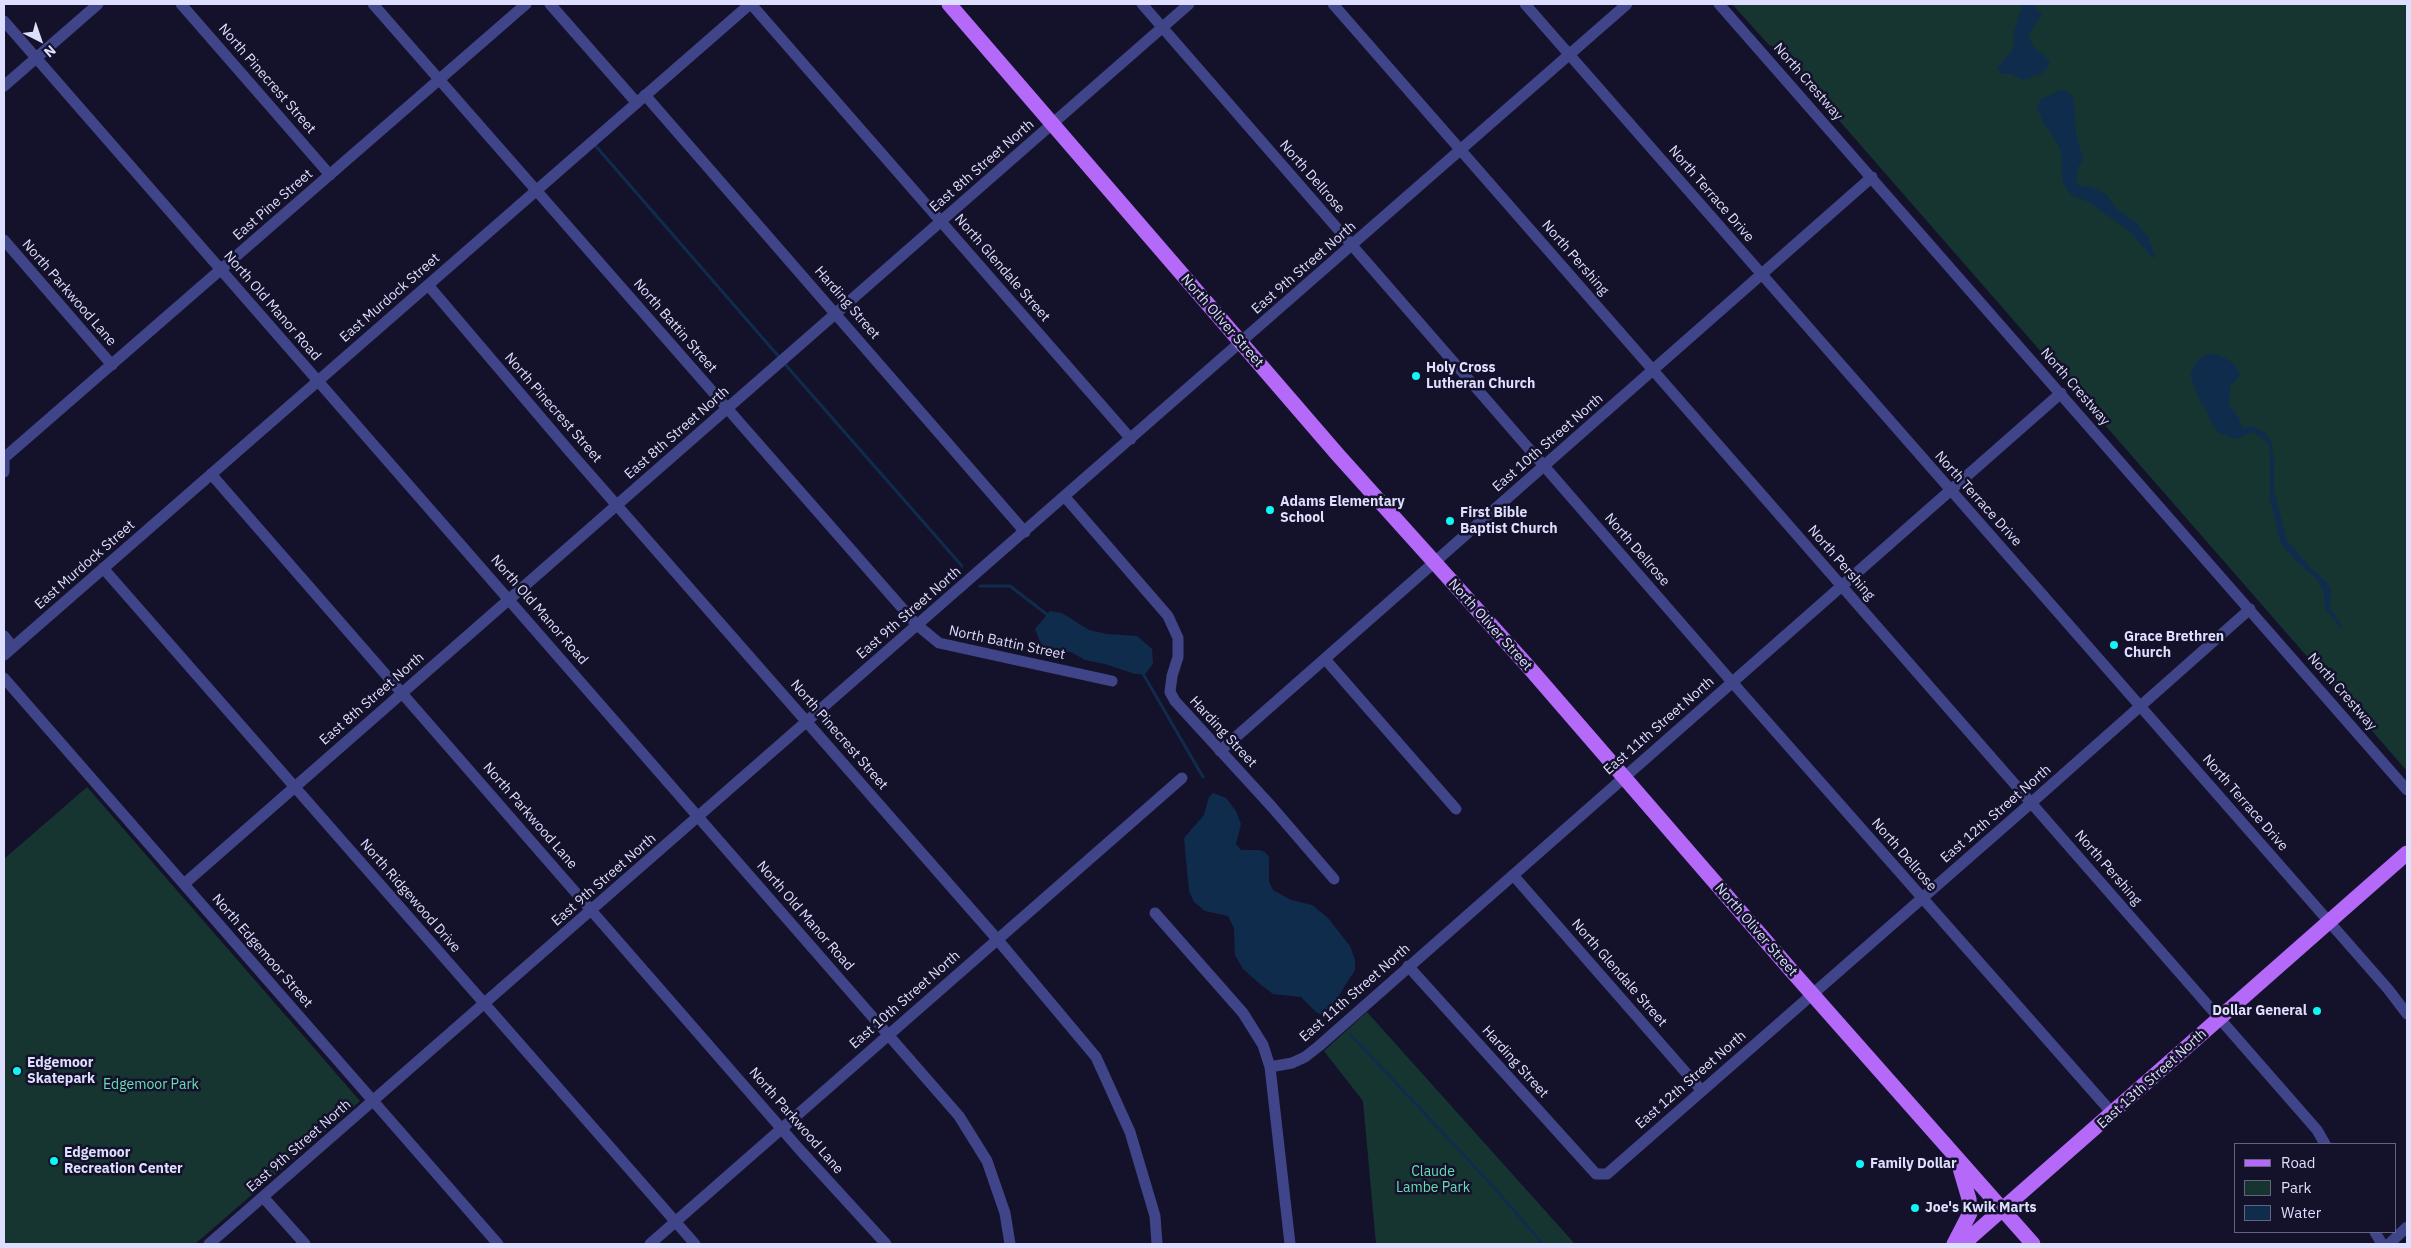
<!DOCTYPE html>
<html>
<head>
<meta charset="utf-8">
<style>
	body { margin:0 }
	#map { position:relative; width:2411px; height:1248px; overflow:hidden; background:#14122b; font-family:"IBM Plex Sans",sans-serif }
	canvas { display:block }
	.frame { position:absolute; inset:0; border:5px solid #dedefe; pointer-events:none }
	.legend { position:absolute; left:2234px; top:1143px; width:162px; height:90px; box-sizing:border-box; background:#14122b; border:1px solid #65647f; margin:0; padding:6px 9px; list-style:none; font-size:15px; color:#dedefe }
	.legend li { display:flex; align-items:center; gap:10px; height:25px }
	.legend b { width:25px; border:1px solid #65647f }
	.north { position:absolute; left:15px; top:15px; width:50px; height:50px; -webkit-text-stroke:4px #14122b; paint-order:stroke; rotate:139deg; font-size:14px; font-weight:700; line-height:20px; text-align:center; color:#dedefe }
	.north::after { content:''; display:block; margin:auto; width:18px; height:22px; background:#dedefe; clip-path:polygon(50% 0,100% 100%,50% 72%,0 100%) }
</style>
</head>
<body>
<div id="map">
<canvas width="2411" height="1248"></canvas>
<div class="frame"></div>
<ul class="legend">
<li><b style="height:6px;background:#b569f9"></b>Road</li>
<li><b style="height:14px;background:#163531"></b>Park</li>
<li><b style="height:14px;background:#102c4d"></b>Water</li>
</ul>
<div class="north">N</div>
</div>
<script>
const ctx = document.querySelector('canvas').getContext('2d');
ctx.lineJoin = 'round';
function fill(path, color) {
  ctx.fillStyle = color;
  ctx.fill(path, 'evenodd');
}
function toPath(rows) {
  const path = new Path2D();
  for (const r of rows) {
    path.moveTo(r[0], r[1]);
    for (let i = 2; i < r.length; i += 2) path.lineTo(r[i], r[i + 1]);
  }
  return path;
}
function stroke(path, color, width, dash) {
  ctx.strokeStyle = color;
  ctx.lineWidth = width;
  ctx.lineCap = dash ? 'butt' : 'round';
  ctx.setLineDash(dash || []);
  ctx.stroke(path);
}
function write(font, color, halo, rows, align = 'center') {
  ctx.font = font + ' "IBM Plex Sans",sans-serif';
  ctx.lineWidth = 5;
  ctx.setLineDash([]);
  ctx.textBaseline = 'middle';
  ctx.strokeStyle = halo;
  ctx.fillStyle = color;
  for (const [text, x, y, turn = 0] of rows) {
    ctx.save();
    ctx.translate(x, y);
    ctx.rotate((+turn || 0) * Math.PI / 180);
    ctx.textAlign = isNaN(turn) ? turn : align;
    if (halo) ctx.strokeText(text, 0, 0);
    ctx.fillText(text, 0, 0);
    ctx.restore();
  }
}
const green = toPath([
	[1732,4,2407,4,2407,771,1775,47,1769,45],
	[87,787,360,1101,195,1244,4,1244,4,859],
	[1367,1012,1575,1244,1376,1244,1363,1101,1324,1051]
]);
const water = toPath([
	[2026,4,2032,4,2042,14,2030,33,2029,37,2033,46,2050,61,2047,69,2041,74,2022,80,2011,74,2001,74,1997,68,2013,49,2014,32,2022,6],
	[2060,90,2066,90,2074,99,2076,133,2083,160,2078,167,2076,182,2079,186,2092,187,2107,195,2117,209,2136,222,2148,237,2155,257,2153,258,2129,231,2088,202,2071,195,2063,183,2061,151,2050,131,2044,124,2037,108,2040,100],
	[2212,354,2220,355,2233,363,2240,373,2235,382,2231,383,2229,405,2239,418,2242,428,2254,427,2264,432,2271,441,2274,458,2274,490,2287,540,2312,569,2328,583,2331,589,2330,608,2343,627,2339,626,2325,609,2324,593,2318,580,2299,564,2281,544,2270,500,2270,452,2268,443,2253,432,2237,439,2220,433,2213,427,2205,407,2201,404,2190,375,2196,363,2204,355],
	[1050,611,1062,613,1089,630,1107,634,1137,636,1152,649,1153,664,1145,674,1135,674,1105,664,1085,660,1071,652,1048,653,1041,644,1035,629],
	[1213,793,1226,798,1236,811,1241,824,1236,844,1241,850,1259,850,1265,852,1269,857,1269,882,1273,890,1291,900,1312,905,1328,918,1350,946,1355,960,1355,970,1336,1000,1340,1013,1332,1020,1316,1012,1301,997,1273,994,1260,984,1243,969,1235,955,1234,928,1228,916,1205,911,1194,902,1189,891,1184,838,1204,815,1209,797]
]);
const stream = toPath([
	[594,144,780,358],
	[784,363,962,566],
	[980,586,1010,586,1049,616],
	[1142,672,1203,777],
	[1350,1034,1489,1182,1543,1244]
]);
const minor = toPath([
	[181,4,330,175],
	[373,4,917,625,939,643,1112,681],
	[550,4,636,102],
	[751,4,1131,439],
	[1142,4,1732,682,2113,1114],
	[1333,4,2317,1130,2325,1144],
	[1525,4,2388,989,2407,1014],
	[1719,4,2407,790],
	[4,21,959,1116,987,1161,1005,1213,1010,1244],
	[4,86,98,4],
	[645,95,1025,532],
	[4,240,112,365],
	[428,285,571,453,997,939,1096,1057,1130,1132,1155,1216,1157,1244],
	[4,472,4,458,526,4],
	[211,474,800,1150,886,1244],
	[1065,497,1168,616,1178,638,1178,657,1172,676,1170,692,1175,701,1272,807,1334,879],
	[103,568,695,1244],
	[4,636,13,647],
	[4,655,750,4],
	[1325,659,1456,809],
	[4,678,498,1244],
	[1220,751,1872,177],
	[1513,875,1702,1091],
	[184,884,1189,4],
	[1155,913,1243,1013,1263,1045,1270,1067,1290,1244],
	[1408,966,1596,1174,1607,1174,2031,803,2250,609],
	[1270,1067,1292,1063,1305,1057,1319,1046,2061,393],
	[263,1197,305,1244],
	[2375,1232,2382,1244],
	[209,1244,1627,4],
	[650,1244,1182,778],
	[2389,1244,2407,1227]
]);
const major = toPath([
	[949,4,1338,455,1526,664,1790,969,2033,1244],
	[1954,1244,1970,1213,1969,1199,1959,1165],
	[1963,1244,2407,853]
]);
const markers = [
	[1416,376,5,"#12f5f5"],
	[1270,510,5,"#12f5f5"],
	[1450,521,5,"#12f5f5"],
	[2114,645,5,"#12f5f5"],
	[2317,1011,5,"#12f5f5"],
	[17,1071,5,"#12f5f5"],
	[54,1161,5,"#12f5f5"],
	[1860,1164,5,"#12f5f5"],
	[1915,1208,5,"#12f5f5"]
];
const streetNames = [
	["North Pinecrest Street",267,79,49],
	["North Crestway",1808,82,49],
	["East 8th Street North",982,166,-41],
	["North Dellrose",1312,177,49],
	["North Terrace Drive",1711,194,49],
	["East Pine Street",273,205,-41],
	["North Pershing",1575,258,49],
	["North Glendale Street",1002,268,49],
	["East 9th Street North",1304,268,-41],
	["North Parkwood Lane",69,293,49],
	["East Murdock Street",390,298,-41],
	["Harding Street",847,303,49],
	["North Old Manor Road",272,306,49],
	["North Oliver Street",1222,321,49],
	["North Battin Street",675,326,49],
	["North Crestway",2075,387,49],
	["North Pinecrest Street",553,408,49],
	["East 8th Street North",677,433,-41],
	["East 10th Street North",1548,443,-41],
	["North Terrace Drive",1978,499,48],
	["North Dellrose",1637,550,49],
	["North Pershing",1841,563,49],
	["East Murdock Street",85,565,-41],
	["North Old Manor Road",539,610,49],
	["East 9th Street North",909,613,-41],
	["North Oliver Street",1490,625,48],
	["North Battin Street",1007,643,12],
	["North Crestway",2342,692,49],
	["East 8th Street North",372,699,-41],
	["East 11th Street North",1659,726,-41],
	["Harding Street",1223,732,47],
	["North Pinecrest Street",839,735,49],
	["North Terrace Drive",2245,803,49],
	["East 12th Street North",1996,814,-41],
	["North Parkwood Lane",530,816,49],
	["North Dellrose",1904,855,49],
	["North Pershing",2108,868,49],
	["East 9th Street North",604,880,-41],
	["North Ridgewood Drive",410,896,49],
	["North Old Manor Road",805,916,49],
	["North Oliver Street",1756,930,49],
	["North Edgemoor Street",262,951,49],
	["North Glendale Street",1619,973,49],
	["East 11th Street North",1355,993,-41],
	["East 10th Street North",905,1000,-41],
	["Harding Street",1515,1062,48],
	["East 13th Street North",2152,1079,-42],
	["East 12th Street North",1691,1080,-41],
	["North Parkwood Lane",796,1121,49],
	["East 9th Street North",299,1146,-41]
];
const poiNames = [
	["Holy Cross",1426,368],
	["Lutheran Church",1426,384],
	["Adams Elementary",1280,502],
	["School",1280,518],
	["First Bible",1460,513],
	["Baptist Church",1460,529],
	["Grace Brethren",2124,637],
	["Church",2124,653],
	["Dollar General",2307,1011,"right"],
	["Edgemoor",27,1063],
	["Skatepark",27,1079],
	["Edgemoor",64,1153],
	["Recreation Center",64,1169],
	["Family Dollar",1870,1164],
	["Joe's Kwik Marts",1925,1208]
];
const parkNames = [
	["Edgemoor Park",151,1085],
	["Claude",1433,1172],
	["Lambe Park",1433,1188]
];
fill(green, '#163531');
fill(water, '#102c4d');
stroke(stream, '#102c4d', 3);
stroke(minor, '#404488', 11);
stroke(major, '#b569f9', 15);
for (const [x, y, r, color] of markers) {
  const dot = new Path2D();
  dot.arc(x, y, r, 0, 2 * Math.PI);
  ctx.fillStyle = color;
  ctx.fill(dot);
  stroke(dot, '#14122b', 2);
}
write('14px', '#dedefe', '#14122b', streetNames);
write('bold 14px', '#dedefe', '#14122b', poiNames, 'left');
write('14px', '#6bddb5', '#14122b', parkNames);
</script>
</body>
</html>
